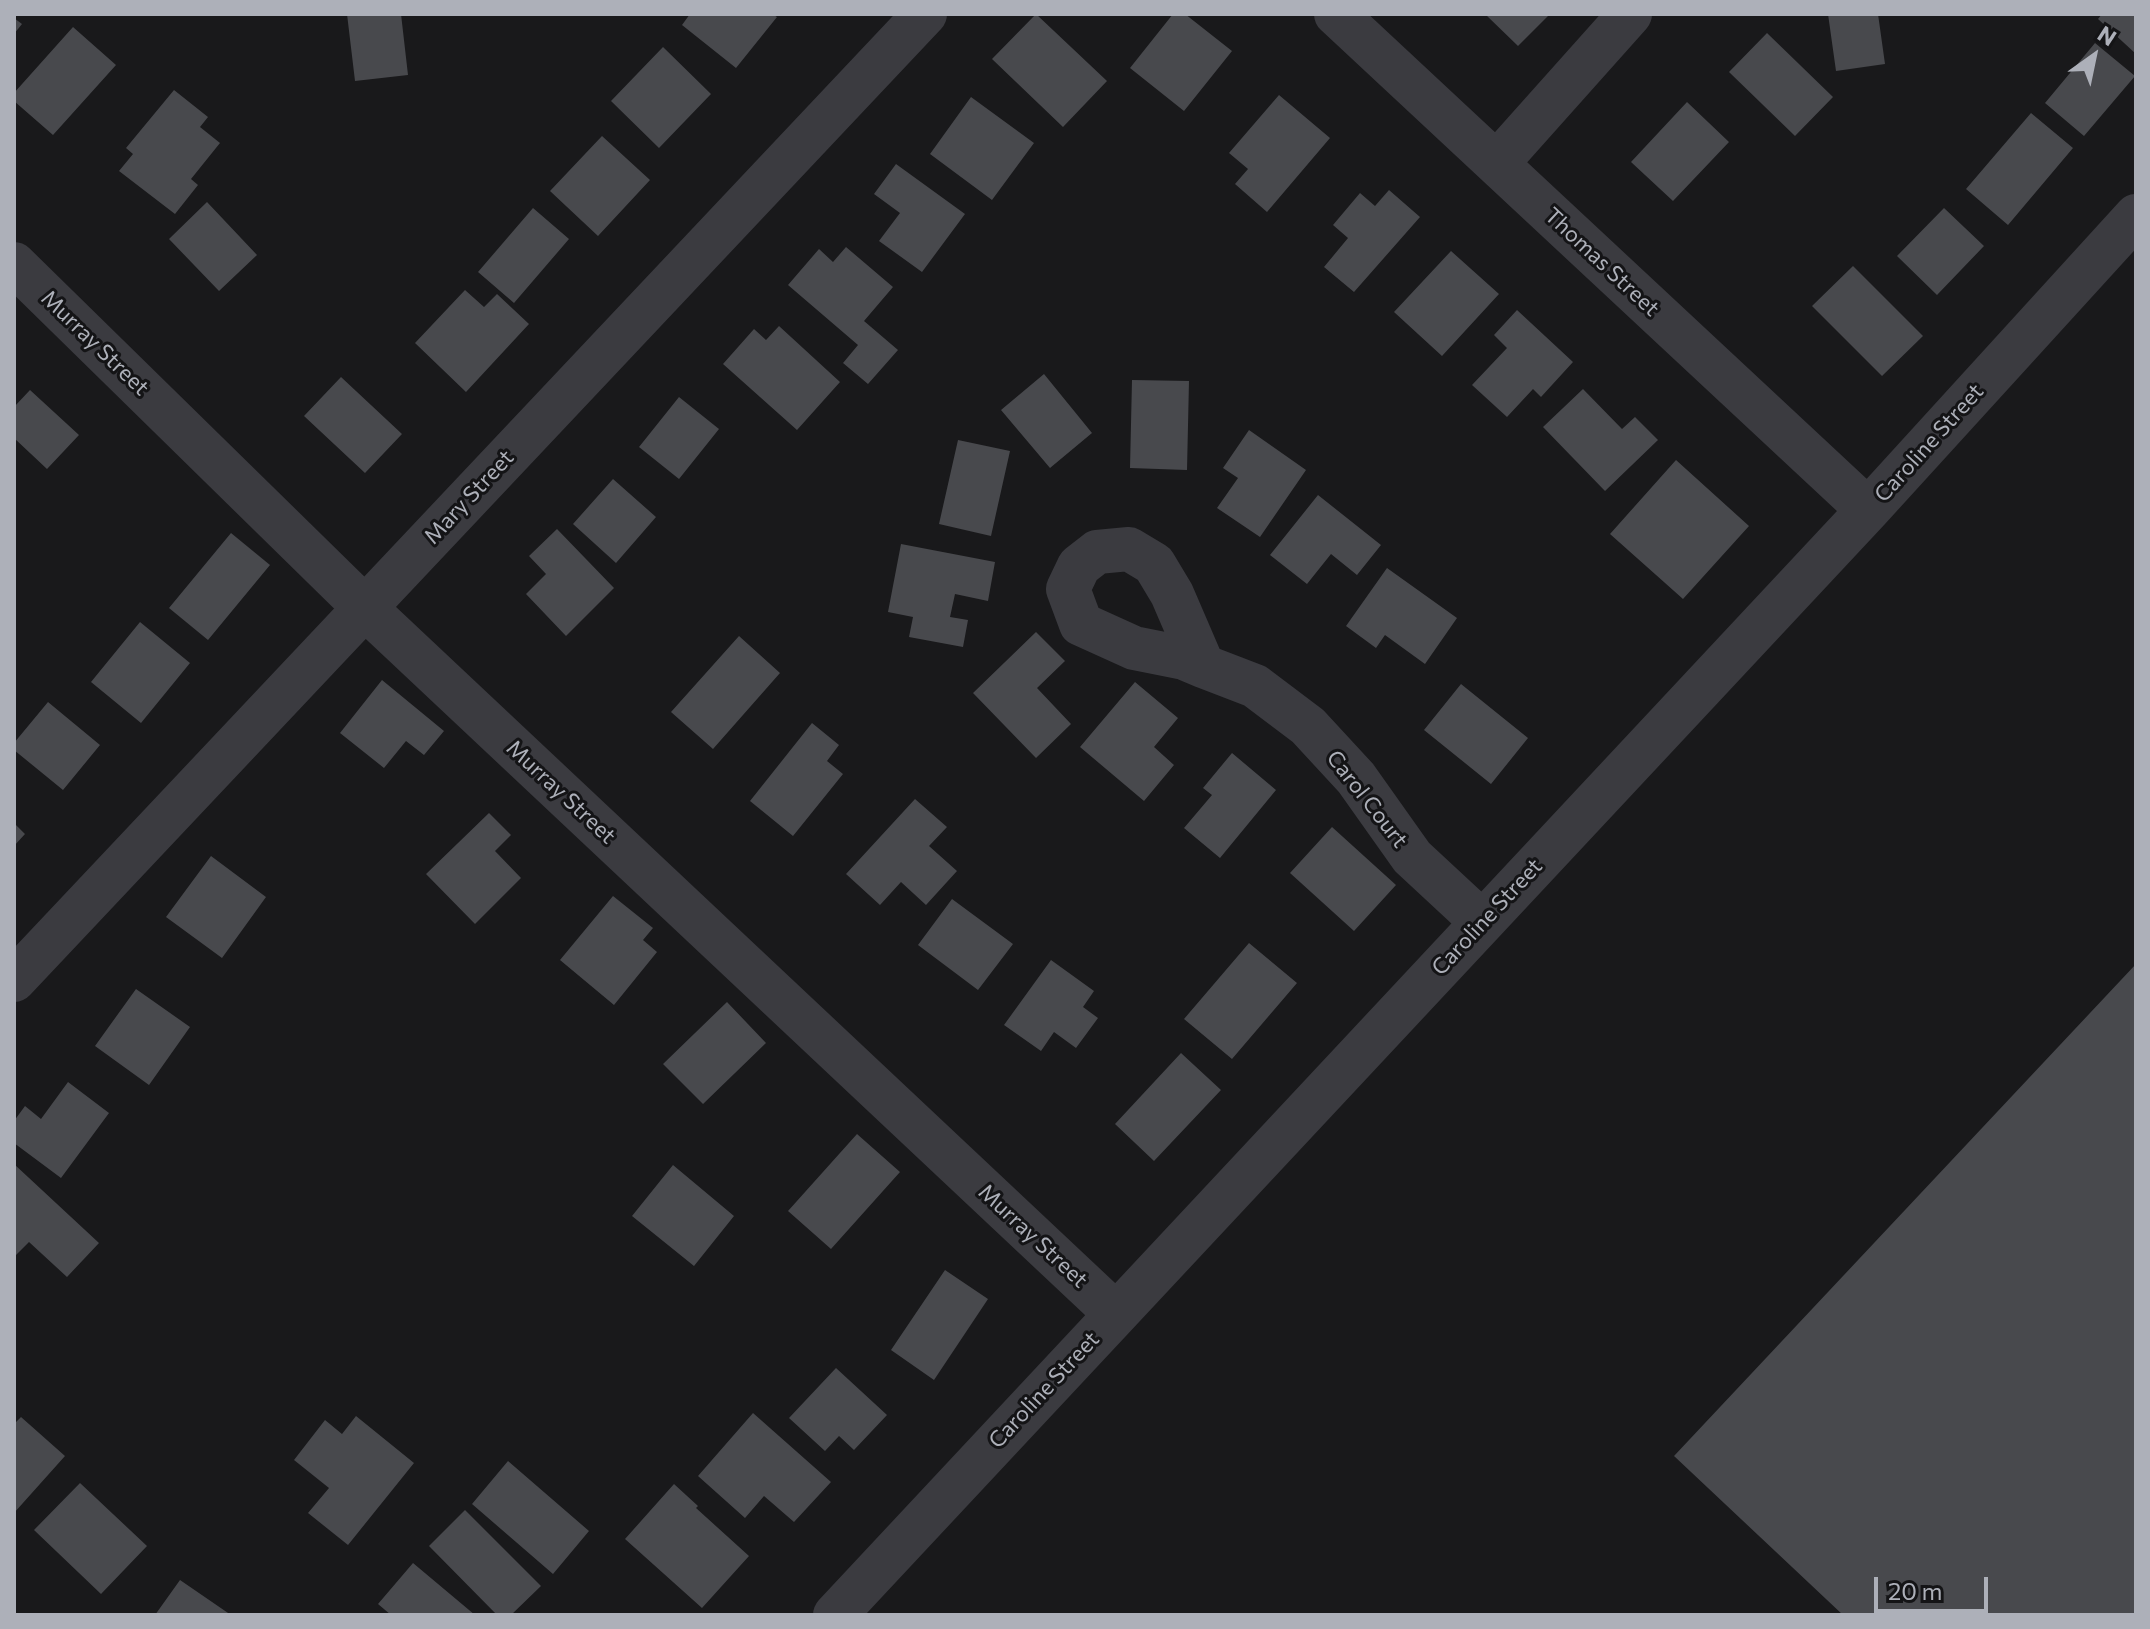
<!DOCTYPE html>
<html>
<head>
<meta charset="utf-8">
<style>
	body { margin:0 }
	#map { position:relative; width:2150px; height:1629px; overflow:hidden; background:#19191b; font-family:Commissioner,sans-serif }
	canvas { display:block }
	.frame { position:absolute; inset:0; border:16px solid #adb0b9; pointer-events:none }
	.north { position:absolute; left:2054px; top:16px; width:80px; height:80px; -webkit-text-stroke:6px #141416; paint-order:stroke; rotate:33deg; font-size:22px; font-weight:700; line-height:32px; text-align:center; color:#adb0b9 }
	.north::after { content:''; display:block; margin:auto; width:28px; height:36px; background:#adb0b9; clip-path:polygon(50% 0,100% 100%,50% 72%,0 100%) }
	.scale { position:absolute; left:1874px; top:1577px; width:114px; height:36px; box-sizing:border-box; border:4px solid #adb0b9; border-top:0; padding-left:10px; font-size:24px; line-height:28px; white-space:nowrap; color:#adb0b9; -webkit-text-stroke:6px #141416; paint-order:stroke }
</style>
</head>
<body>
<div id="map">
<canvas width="2150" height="1629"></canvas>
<div class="frame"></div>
<div class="north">N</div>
<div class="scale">20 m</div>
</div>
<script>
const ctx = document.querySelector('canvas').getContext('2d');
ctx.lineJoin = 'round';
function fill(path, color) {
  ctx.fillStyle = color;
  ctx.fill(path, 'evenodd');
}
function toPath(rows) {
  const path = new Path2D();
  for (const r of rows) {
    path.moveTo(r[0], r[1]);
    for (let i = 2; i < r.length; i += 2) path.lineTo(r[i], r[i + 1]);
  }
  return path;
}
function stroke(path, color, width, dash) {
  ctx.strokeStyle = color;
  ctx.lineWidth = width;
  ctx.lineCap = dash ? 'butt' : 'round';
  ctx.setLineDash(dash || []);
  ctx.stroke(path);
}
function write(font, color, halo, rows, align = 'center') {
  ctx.font = font + ' Commissioner,sans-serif';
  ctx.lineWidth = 6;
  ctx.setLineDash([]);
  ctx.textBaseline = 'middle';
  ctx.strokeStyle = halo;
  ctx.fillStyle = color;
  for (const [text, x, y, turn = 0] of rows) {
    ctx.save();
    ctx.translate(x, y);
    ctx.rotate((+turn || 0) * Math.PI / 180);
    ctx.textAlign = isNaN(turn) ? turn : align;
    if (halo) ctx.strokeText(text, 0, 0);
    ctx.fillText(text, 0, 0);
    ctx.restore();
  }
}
const building = toPath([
	[347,14,401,14,408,75,355,81],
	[690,14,772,14,777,17,736,68,682,25],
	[1036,14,1107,81,1063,127,992,59],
	[1173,14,1185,14,1232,51,1184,111,1130,68],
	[1485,14,1550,14,1518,46],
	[1828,14,1878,14,1885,64,1836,71],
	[2102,14,2136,14,2136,54,2098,19],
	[14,18,22,24,14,34],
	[73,27,116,65,53,135,14,101,14,93],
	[1767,33,1833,97,1795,136,1729,72],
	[2095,43,2135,76,2084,136,2045,103],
	[663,47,711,94,659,148,611,101],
	[174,90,208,117,200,127,220,143,191,179,198,185,175,214,119,171,133,154,126,148],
	[1279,95,1330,138,1267,212,1235,184,1248,169,1229,153],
	[971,97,1034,143,992,200,930,154],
	[1687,102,1729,142,1673,201,1631,162],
	[2031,113,2073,148,2008,225,1966,189],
	[602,136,650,180,598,236,550,191],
	[896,164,965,214,922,272,879,241,900,213,874,194],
	[1389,190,1420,217,1354,292,1324,267,1348,238,1333,225,1360,193,1375,206],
	[207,202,257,255,219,291,169,239],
	[533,208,569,239,514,303,478,272],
	[1944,208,1984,246,1937,295,1897,256],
	[846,247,893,287,864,321,898,350,868,384,843,363,858,345,788,285,819,249,833,262],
	[1451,251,1499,294,1442,356,1394,312],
	[1853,266,1923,336,1882,376,1812,306],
	[465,290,484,307,497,294,529,324,466,392,415,343],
	[1517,310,1573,362,1541,397,1533,389,1507,417,1472,385,1507,348,1494,335],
	[779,326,840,382,797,430,723,364,754,329,766,340],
	[1044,374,1092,433,1050,468,1001,410],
	[341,377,402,434,365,473,304,416],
	[1132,380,1189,381,1187,470,1130,468],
	[1583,389,1622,429,1635,417,1658,440,1605,491,1543,427],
	[30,390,79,435,47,469,14,438,14,407],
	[679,397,719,429,679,479,639,447],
	[1249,430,1306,470,1260,537,1217,508,1238,478,1223,468],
	[958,440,1010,451,991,536,939,524],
	[1676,460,1749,526,1683,599,1610,534],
	[613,479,656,517,616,563,573,524],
	[1318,495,1381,545,1357,575,1331,554,1307,584,1270,555],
	[557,529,614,588,566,636,526,594,546,574,529,556],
	[231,533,270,565,208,640,169,608],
	[901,544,995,562,988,601,955,594,950,617,968,620,963,647,909,637,913,617,888,612],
	[1387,568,1457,618,1425,664,1385,635,1376,648,1346,626],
	[140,622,190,663,141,723,91,682],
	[1036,632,1065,661,1037,688,1071,724,1036,758,973,693],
	[739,636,780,673,713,749,671,712],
	[382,680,444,731,424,755,406,741,384,768,340,733],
	[1135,682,1178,718,1154,747,1174,765,1144,801,1080,747],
	[1461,684,1528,738,1491,784,1424,730],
	[48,702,100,745,63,790,14,750,14,743],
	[812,723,839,745,827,761,843,774,793,836,750,801],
	[1232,753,1276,790,1220,858,1184,828,1212,795,1203,788],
	[915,799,947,827,929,846,957,871,926,905,901,882,880,905,846,874],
	[489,813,511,835,495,851,521,878,475,924,426,874],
	[14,823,25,834,14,846],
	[1332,827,1396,885,1354,931,1290,873],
	[211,856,266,897,222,958,166,917],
	[613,896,653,928,643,940,657,952,614,1005,560,960],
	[952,899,1013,944,978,990,918,945],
	[1249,943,1297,983,1232,1059,1184,1019],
	[1051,960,1094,991,1083,1007,1098,1018,1076,1048,1054,1032,1041,1051,1004,1025],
	[2136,964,2136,1615,1843,1615,1674,1456],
	[136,989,190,1027,149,1085,95,1046],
	[727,1002,766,1043,703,1104,663,1064],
	[1181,1053,1221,1090,1154,1161,1115,1124],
	[68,1082,109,1113,61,1178,14,1143,14,1121,25,1106,41,1119],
	[857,1134,900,1172,831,1249,788,1211],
	[14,1164,99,1243,67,1277,29,1242,14,1257],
	[673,1165,734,1216,694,1266,632,1216],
	[945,1270,988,1299,934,1380,891,1350],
	[836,1368,887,1415,854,1450,839,1436,825,1451,789,1418],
	[753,1413,831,1482,794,1522,764,1496,745,1518,698,1476],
	[356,1416,414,1463,348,1545,308,1513,329,1488,294,1460,325,1420,342,1434],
	[21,1417,65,1456,14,1513,14,1424],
	[508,1461,589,1531,553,1574,472,1504],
	[80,1483,147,1546,101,1594,34,1530],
	[674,1484,698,1506,696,1508,749,1556,702,1608,625,1539],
	[465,1510,541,1586,511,1615,497,1615,429,1546],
	[413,1563,475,1615,391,1615,378,1604],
	[180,1580,231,1615,155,1615]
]);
const minor = toPath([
	[1336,14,1868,510],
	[1497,163,1630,14],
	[14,264,365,608,1116,1314],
	[1203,666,1172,594,1154,564,1129,549,1097,552,1079,566,1068,589,1081,624,1134,648,1184,658,1203,666,1255,686,1308,726,1356,778,1412,857,1482,922],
	[14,980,925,14],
	[835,1615,1868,510,2136,216]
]);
const streetNames = [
	["Thomas Street",1602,262,43],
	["Murray Street",95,343,44],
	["Caroline Street",1929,443,-48],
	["Mary Street",469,497,-47],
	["Murray Street",561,792,43],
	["Carol Court",1367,799,52],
	["Caroline Street",1487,917,-47],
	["Murray Street",1033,1236,43],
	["Caroline Street",1044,1390,-47]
];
fill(building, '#48494d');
stroke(minor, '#3b3b40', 44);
write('22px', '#adb0b9', '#141416', streetNames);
</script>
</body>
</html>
